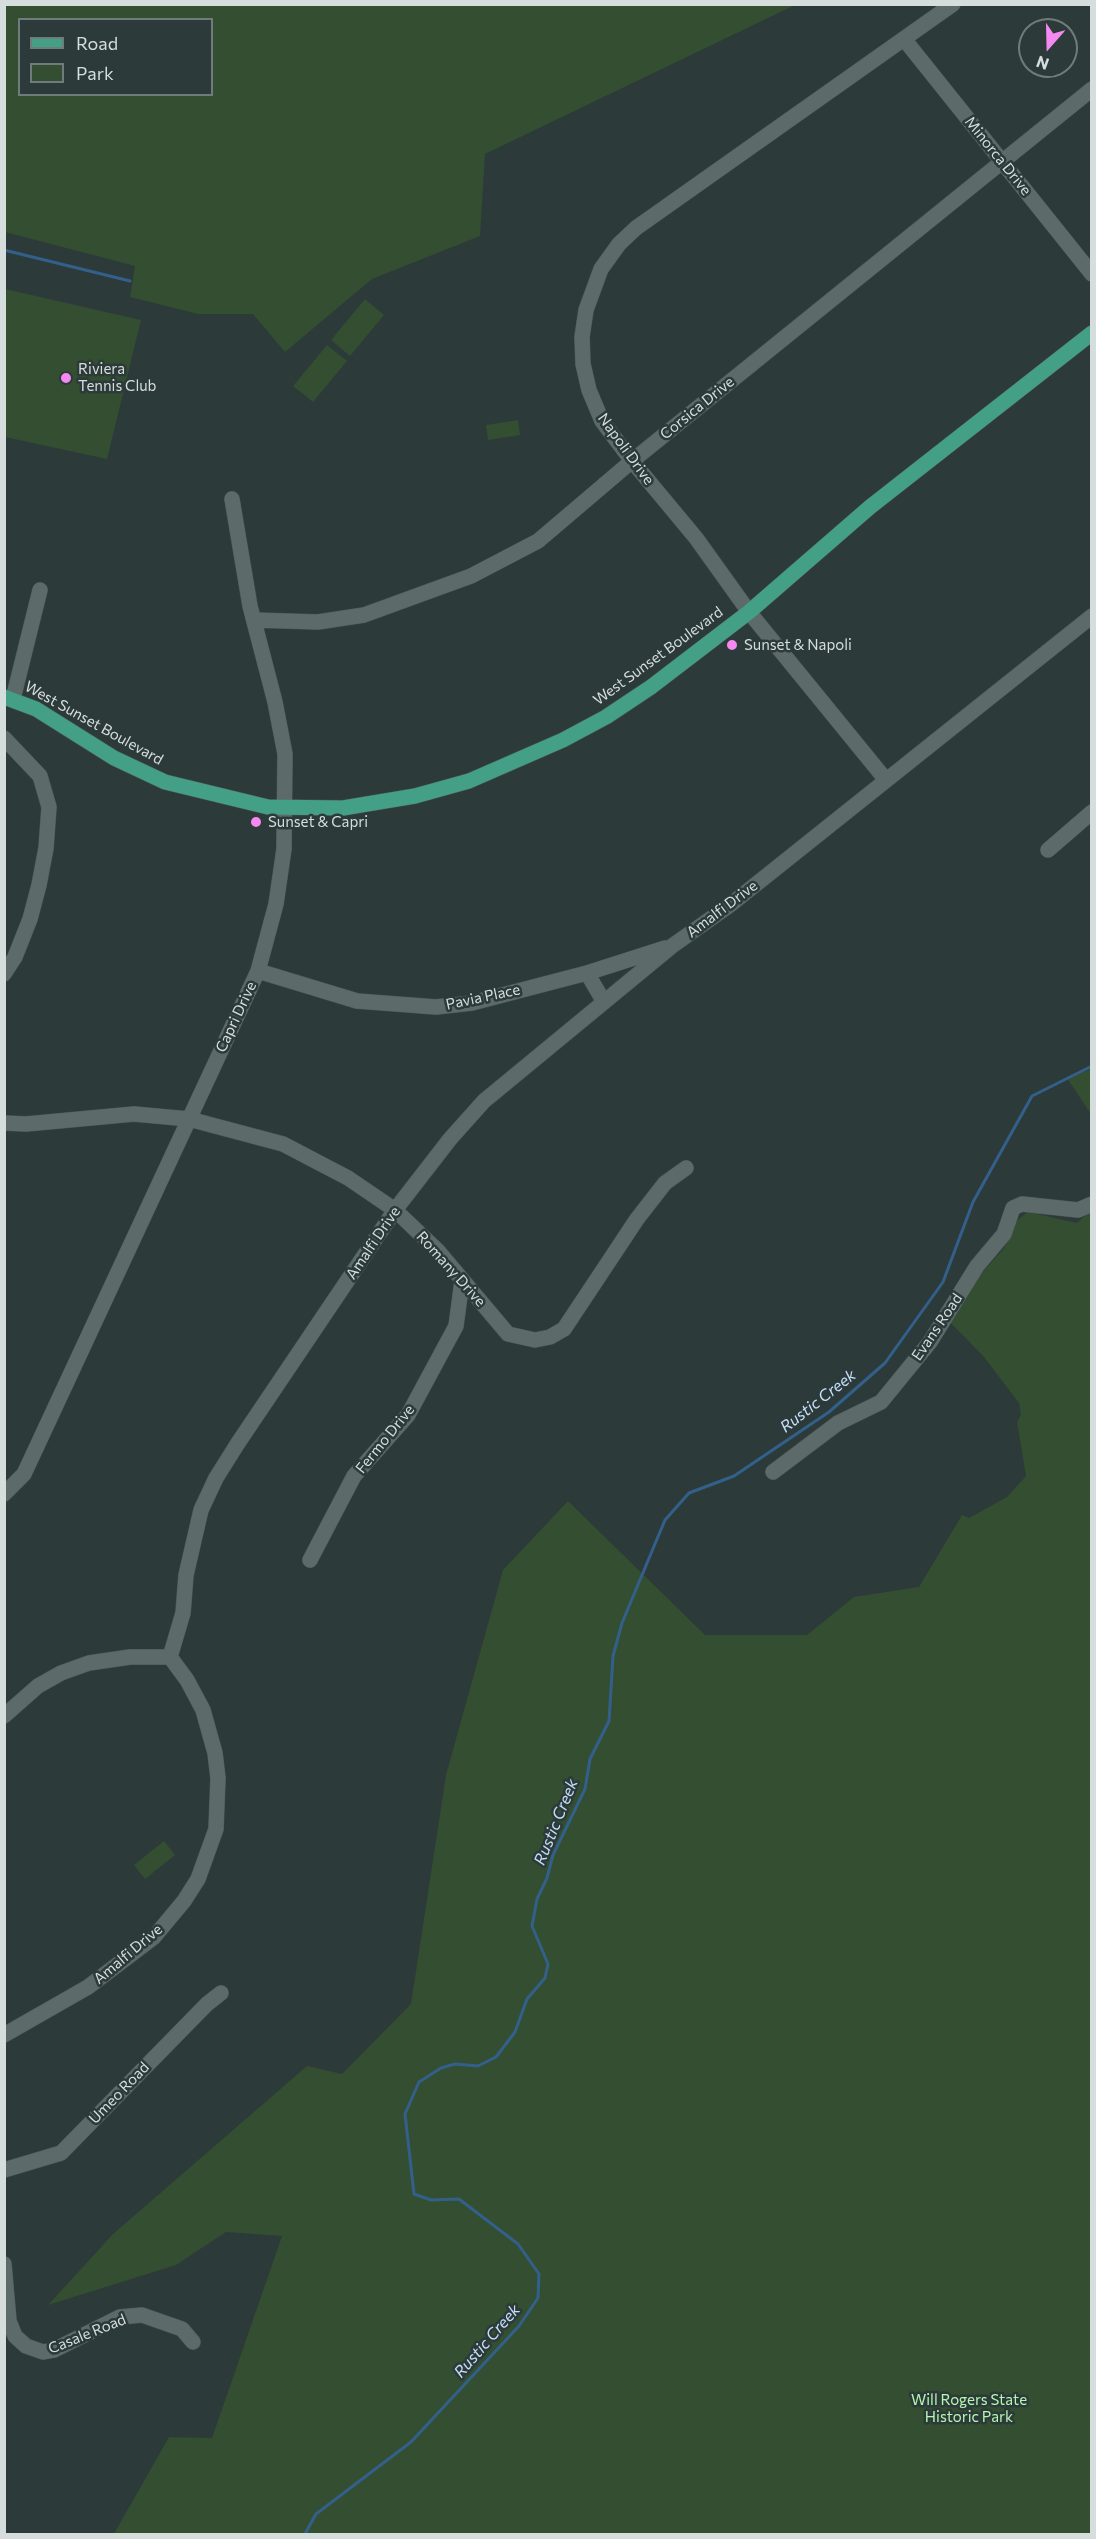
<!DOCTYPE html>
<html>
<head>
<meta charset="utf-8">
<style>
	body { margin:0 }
	#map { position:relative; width:1096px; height:2539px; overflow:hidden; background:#2d3a3a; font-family:Commissioner,sans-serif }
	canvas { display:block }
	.frame { position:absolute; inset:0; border:6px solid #d5dddd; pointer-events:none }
	.legend { position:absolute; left:18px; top:18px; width:195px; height:78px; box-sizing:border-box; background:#2d3a3a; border:2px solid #707b7b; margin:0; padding:8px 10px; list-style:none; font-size:18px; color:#d5dddd }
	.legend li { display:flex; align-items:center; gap:12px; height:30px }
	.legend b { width:30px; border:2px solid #707b7b }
	.north { position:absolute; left:1018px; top:18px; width:60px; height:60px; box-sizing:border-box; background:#2d3a3a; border:2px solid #707b7b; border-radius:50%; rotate:200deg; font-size:16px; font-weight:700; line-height:24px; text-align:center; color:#d5dddd }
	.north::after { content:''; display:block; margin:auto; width:21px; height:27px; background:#f589ef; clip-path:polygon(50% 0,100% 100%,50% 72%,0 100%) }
</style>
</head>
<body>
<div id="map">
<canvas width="1096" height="2539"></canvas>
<div class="frame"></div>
<ul class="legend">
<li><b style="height:8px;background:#449f87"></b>Road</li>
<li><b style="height:16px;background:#334e31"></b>Park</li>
</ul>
<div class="north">N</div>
</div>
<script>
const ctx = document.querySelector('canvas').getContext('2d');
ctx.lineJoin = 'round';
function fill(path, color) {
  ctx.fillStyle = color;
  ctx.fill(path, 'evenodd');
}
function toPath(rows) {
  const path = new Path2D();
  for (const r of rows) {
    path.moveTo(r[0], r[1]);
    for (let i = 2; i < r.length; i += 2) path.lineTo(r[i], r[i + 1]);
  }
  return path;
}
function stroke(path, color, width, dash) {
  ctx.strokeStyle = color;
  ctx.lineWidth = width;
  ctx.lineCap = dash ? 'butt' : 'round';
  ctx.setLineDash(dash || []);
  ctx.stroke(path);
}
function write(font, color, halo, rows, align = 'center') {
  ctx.font = font + ' Commissioner,sans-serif';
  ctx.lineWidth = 5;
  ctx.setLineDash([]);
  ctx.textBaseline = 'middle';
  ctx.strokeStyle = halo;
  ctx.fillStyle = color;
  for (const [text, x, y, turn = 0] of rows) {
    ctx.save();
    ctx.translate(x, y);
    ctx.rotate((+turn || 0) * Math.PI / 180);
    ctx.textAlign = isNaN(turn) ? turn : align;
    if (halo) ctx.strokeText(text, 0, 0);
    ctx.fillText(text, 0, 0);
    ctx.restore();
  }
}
const green = toPath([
	[5,4,795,4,795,5,485,154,480,236,372,279,285,352,253,314,198,314,130,297,135,266,5,232],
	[20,20,212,20,212,94,20,94],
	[5,289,141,320,107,459,5,437],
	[365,299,384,315,350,356,331,340],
	[327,345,347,361,313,402,293,386],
	[518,420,520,435,488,440,486,425],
	[1091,1069,1092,1069,1091,1114,1067,1078],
	[1091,1210,1091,2534,110,2534,115,2532,169,2437,212,2438,282,2236,226,2232,176,2265,48,2305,113,2234,307,2066,342,2074,411,2004,446,1775,503,1570,568,1501,705,1635,807,1635,854,1597,919,1587,962,1515,969,1518,1007,1497,1026,1476,1017,1422,1021,1415,1019,1403,984,1357,944,1316,1004,1248,1016,1221,1028,1212,1077,1223],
	[164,1841,175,1855,145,1879,134,1865]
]);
const stream = toPath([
	[4,250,130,281],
	[305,2534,316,2514,411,2442,519,2326,538,2298,539,2274,518,2244,459,2199,431,2200,414,2194,405,2114,419,2082,441,2068,455,2064,478,2066,496,2057,515,2032,527,1999,545,1978,548,1964,532,1926,537,1899,547,1878,553,1855,585,1789,590,1759,609,1721,613,1656,622,1623,665,1520,689,1493,734,1476,829,1412,885,1363,943,1282,973,1202,1032,1096,1092,1066]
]);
const minor = toPath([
	[904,39,1092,274],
	[254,620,318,622,364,615,471,576,538,541,632,461,1092,89],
	[13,699,40,590],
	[4,738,40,776,49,807,46,848,39,885,30,919,15,957,4,974],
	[886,780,749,612,696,538,632,461,602,421,589,390,583,364,582,337,586,310,601,269,619,244,636,228,953,4],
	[1048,850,1092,812],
	[258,971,357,1001,436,1007,472,1003,587,973,665,948],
	[587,973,604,1002],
	[4,1123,26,1124,134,1114,189,1119,283,1144,348,1178,395,1210,438,1251,508,1334,535,1340,550,1337,564,1329,637,1219,665,1183,686,1168],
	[773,1472,838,1423,881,1402,930,1342,977,1266,1004,1234,1013,1208,1022,1204,1078,1210,1092,1204],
	[4,1494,24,1474,258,971,276,904,284,849,285,754,275,702,250,606,232,499],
	[310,1560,354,1476,408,1415,456,1326,462,1281],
	[4,1716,38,1686,61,1673,89,1663,130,1657,170,1657],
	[4,2035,88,1987,154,1937,184,1901,198,1879,216,1829,218,1778,215,1753,203,1710,187,1680,170,1657,183,1613,186,1575,201,1510,216,1478,238,1443,395,1210,450,1139,484,1101,672,946,730,905,1092,616],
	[4,2170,61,2153,207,2004,221,1993],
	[4,2264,9,2321,15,2336,26,2346,43,2352,54,2350,120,2317,142,2315,182,2329,193,2342]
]);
const major = toPath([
	[4,697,36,709,114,758,165,782,268,807,343,808,415,796,469,781,563,740,606,717,651,687,749,612,870,507,1092,333]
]);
const markers = [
	[66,378,6,"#f589ef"],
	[732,645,6,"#f589ef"],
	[256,822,6,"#f589ef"]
];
const streetNames = [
	["Minorca Drive",998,156,51],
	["Corsica Drive",697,408,-39],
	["Napoli Drive",626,449,54],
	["West Sunset Boulevard",658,656,-36],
	["West Sunset Boulevard",94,723,29],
	["Amalfi Drive",722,909,-37],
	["Pavia Place",483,997,-12],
	["Capri Drive",236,1017,-65],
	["Amalfi Drive",373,1243,-56],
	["Romany Drive",451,1269,48],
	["Evans Road",937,1327,-56],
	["Fermo Drive",385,1439,-51],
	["Amalfi Drive",128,1954,-40],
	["Umeo Road",119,2093,-46],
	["Casale Road",87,2334,-22]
];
const poiNames = [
	["Riviera",78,369],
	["Tennis Club",78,386],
	["Sunset & Napoli",744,645],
	["Sunset & Capri",268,822]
];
const parkNames = [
	["Will Rogers State",969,2400],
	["Historic Park",969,2417]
];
const waterNames = [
	["Rustic Creek",818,1401,-38],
	["Rustic Creek",556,1822,-68],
	["Rustic Creek",487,2341,-49]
];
fill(green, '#334e31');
stroke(stream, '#33608b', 3);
stroke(minor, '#4b5656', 16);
stroke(major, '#4b5656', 16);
stroke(minor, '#5d6a6a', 15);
stroke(major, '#449f87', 15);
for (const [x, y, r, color] of markers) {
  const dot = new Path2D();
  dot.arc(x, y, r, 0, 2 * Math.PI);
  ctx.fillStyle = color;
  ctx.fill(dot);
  stroke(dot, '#2d3a3a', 2);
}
write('15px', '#d5dddd', '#2d3a3a', streetNames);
write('15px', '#d5dddd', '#2d3a3a', poiNames, 'left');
write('15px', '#b4f7b0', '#2d3a3a', parkNames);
write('italic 16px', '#c5e0fb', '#2d3a3a', waterNames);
</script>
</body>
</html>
